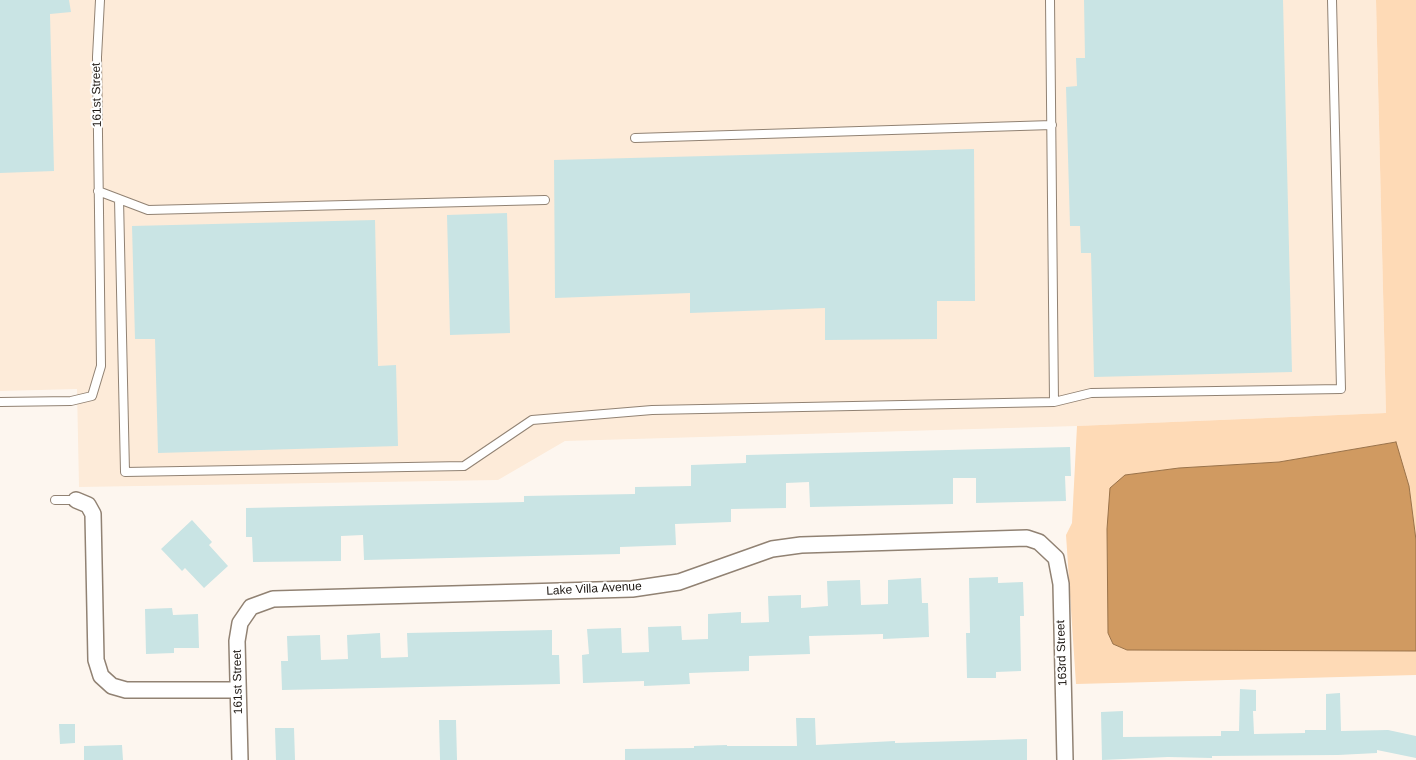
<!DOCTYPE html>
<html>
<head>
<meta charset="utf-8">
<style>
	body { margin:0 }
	canvas { display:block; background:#fdf6ef }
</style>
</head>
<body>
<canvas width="1416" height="760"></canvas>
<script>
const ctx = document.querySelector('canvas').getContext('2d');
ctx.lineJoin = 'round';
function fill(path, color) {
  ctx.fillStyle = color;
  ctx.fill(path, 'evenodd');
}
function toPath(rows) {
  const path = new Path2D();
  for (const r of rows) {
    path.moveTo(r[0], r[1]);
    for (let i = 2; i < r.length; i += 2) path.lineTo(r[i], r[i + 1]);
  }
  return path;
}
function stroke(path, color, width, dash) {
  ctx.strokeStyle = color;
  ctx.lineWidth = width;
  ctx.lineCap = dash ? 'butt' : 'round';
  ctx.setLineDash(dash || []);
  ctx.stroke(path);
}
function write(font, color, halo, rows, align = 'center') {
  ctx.font = font + ' Arial,sans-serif';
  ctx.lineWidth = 4;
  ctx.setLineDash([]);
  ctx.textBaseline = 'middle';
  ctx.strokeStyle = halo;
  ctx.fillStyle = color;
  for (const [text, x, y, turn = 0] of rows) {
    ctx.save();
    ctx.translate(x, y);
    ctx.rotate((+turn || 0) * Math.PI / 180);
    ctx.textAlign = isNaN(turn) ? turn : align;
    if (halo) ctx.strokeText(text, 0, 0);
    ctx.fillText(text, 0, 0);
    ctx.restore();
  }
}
const built = toPath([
	[0,0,1376,0,1386,413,1077,426,565,441,498,480,79,487,77,389,0,391]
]);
const green = toPath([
	[1376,0,1416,0,1416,540,1409,486,1395,442,1279,462,1179,468,1125,475,1107,529,1108,633,1113,644,1127,650,1416,651,1416,675,1076,684,1066,535,1072,523,1077,426,1386,413]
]);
const water = toPath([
	[1396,442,1409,486,1416,540,1416,651,1127,650,1113,644,1108,633,1107,529,1110,488,1125,475,1179,468,1279,462,1396,442]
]);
const building = toPath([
	[0,0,69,0,71,12,50,14,54,171,0,173],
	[1084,0,1283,0,1292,372,1094,377,1091,253,1081,253,1080,226,1070,226,1066,87,1077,86,1076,58,1085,58],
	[974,149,975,301,937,301,937,339,825,340,825,308,690,313,690,293,555,298,554,160],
	[507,213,510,333,450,335,447,215],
	[375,220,378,366,396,365,398,446,158,453,155,339,135,339,132,226],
	[1070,447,1071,476,1065,476,1066,501,976,503,976,478,953,478,953,504,810,507,809,482,786,483,786,508,731,509,731,522,675,524,676,545,620,547,620,554,364,560,363,535,341,536,341,561,253,562,252,537,246,537,246,508,524,502,524,496,635,494,635,487,691,486,691,465,746,463,746,455],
	[192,520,212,542,209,545,228,566,204,588,185,568,182,571,161,549],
	[998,577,998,583,1023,582,1024,616,1020,616,1021,671,996,672,996,678,967,678,966,633,970,633,969,578],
	[921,578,922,603,928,603,929,637,883,639,883,634,809,636,810,654,749,656,749,671,689,673,690,684,644,686,644,681,583,683,582,655,589,654,587,629,621,628,622,653,649,652,648,627,681,626,682,640,708,639,708,614,741,612,741,623,769,622,768,596,801,595,801,608,828,606,827,581,860,580,861,605,888,604,888,580],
	[172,608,173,615,198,614,199,648,174,648,174,653,146,654,145,609],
	[552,630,552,655,559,655,560,684,282,690,281,661,288,661,287,636,320,635,321,660,348,659,347,635,380,633,381,658,408,657,407,633],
	[1240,689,1256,690,1256,711,1253,711,1254,734,1305,733,1305,730,1326,730,1326,694,1340,693,1341,731,1388,730,1416,736,1416,758,1377,750,1377,753,1338,755,1212,756,1212,758,1168,757,1102,760,1101,712,1123,711,1123,737,1221,736,1221,731,1239,731],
	[796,718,815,718,816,745,895,741,895,743,1027,739,1027,760,625,760,625,749,694,748,694,746,727,745,727,746,797,746],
	[439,720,456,720,457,760,440,760],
	[59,724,75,724,75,743,60,744],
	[275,728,294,728,295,760,276,760],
	[122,745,123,760,84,760,84,746]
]);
const lane = toPath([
	[1050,0,1054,402],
	[635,138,1052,125],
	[98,191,148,210,545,200],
	[119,199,125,472,464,466,532,420,652,410,1054,402,1091,393,1341,389,1332,0],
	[0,402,71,401,92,396,101,366,97,57,100,0],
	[55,500,76,500]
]);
const street = toPath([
	[76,500,88,505,93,514,96,660,101,676,112,686,126,690,238,690],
	[240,760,237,641,240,623,251,607,273,599,632,589,679,582,772,549,801,545,1027,538,1039,542,1056,558,1061,584,1065,760]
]);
const streetNames = [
	["161st Street",97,95,-91],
	["Lake Villa Avenue",594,589,-3],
	["163rd Street",1062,653,-92],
	["161st Street",238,682,-91]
];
fill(built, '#fdebd9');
fill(green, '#fedab6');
fill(water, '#d09a61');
stroke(water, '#9a7249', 1);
fill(building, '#c9e4e4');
stroke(lane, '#918273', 10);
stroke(street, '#918273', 18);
stroke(lane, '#fff', 8);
stroke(street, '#fff', 15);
write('12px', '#1c1611', '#fff', streetNames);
</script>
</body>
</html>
